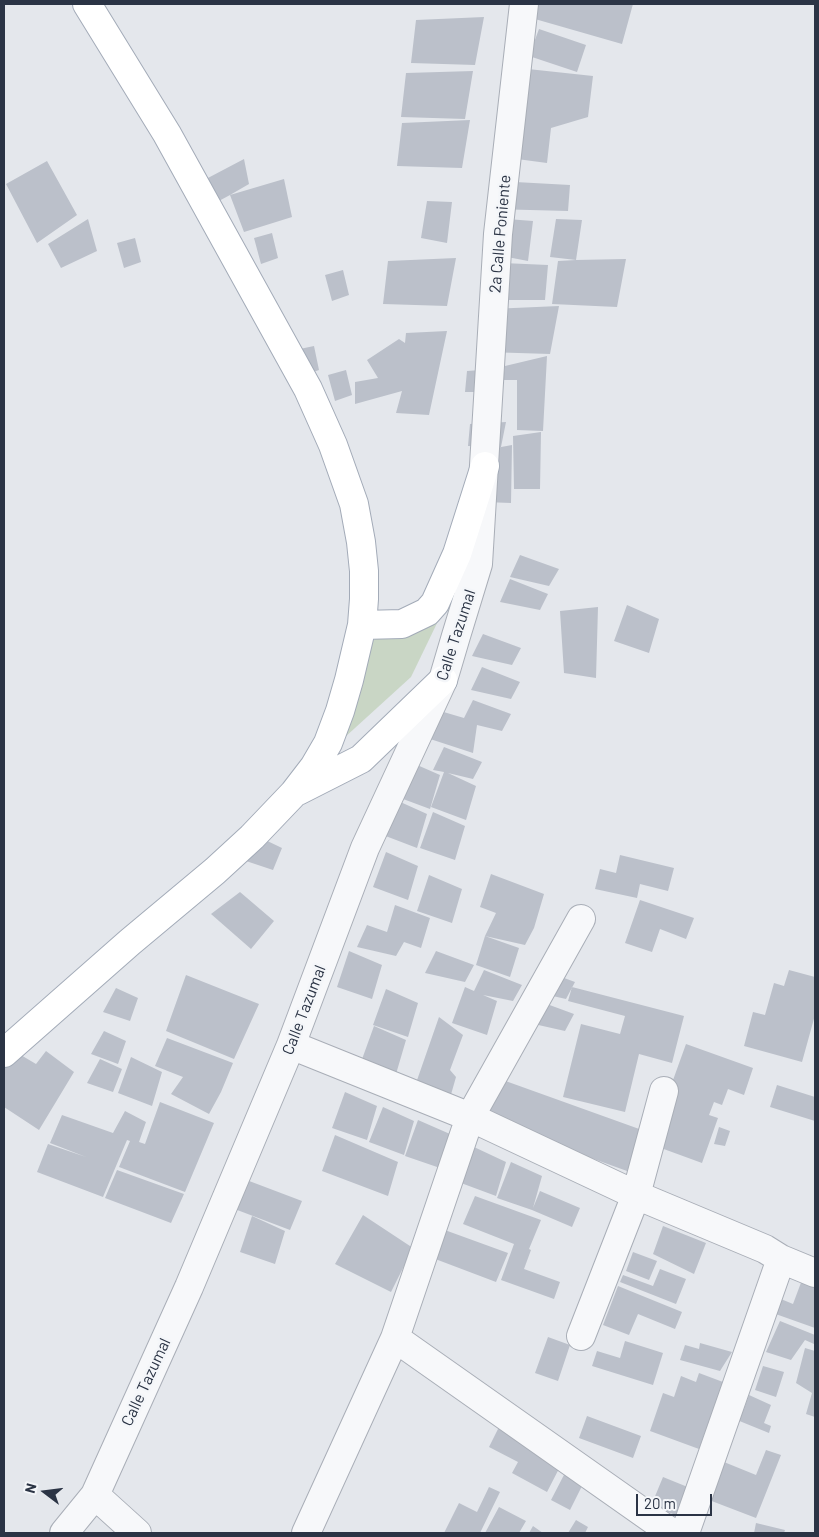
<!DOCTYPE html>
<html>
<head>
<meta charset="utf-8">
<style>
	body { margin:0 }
	#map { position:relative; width:819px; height:1537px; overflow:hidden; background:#e4e7ec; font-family:Barlow,sans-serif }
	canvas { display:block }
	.frame { position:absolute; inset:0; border:5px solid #2b3445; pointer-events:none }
	.north { position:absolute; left:20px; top:1467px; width:50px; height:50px; -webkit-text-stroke:4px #f4f6f9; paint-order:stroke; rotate:285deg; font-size:14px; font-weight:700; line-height:20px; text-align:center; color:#2b3445 }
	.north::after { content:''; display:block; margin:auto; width:18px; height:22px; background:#2b3445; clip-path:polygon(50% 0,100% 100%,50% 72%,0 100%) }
	.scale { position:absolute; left:636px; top:1494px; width:76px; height:22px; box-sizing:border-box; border:2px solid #2b3445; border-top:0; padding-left:6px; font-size:15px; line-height:18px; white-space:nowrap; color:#2b3445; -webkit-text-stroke:4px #f4f6f9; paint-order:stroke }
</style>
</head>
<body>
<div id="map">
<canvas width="819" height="1537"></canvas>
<div class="frame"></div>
<div class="north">N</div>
<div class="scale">20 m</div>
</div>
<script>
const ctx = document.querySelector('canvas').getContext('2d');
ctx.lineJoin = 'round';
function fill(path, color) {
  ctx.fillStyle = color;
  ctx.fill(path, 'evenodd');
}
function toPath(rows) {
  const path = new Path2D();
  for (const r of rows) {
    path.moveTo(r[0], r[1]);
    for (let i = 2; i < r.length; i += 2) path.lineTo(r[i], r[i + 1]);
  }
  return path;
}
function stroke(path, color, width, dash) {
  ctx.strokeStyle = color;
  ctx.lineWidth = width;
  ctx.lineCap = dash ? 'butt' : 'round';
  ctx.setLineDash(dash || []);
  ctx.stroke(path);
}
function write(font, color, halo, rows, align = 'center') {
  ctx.font = font + ' Barlow,sans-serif';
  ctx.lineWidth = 5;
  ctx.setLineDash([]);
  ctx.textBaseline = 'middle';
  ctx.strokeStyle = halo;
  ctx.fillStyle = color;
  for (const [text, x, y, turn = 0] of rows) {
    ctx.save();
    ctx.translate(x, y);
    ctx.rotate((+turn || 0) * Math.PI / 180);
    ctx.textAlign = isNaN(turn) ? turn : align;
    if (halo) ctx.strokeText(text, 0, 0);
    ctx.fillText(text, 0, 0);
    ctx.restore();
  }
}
const green = toPath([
	[440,617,411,677,344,738,364,643]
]);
const building = toPath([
	[532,4,633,4,622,44,528,17],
	[484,17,475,65,411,63,416,20],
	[539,29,586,45,577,72,529,56],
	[528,69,593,76,588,117,551,128,547,163,517,159],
	[473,71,465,119,401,117,406,73],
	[470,120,462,168,397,166,402,123],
	[244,159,249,184,230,195,284,179,292,217,244,232,230,195,217,202,206,179],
	[47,161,77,215,37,243,6,184],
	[497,181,570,185,568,211,492,209],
	[427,201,452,202,447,243,421,238],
	[88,219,97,251,61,268,48,244],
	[507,219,533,221,528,261,502,256],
	[556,219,582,220,576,260,626,259,617,307,552,304,558,261,576,260,550,257],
	[272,233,278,258,261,264,254,238],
	[135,238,141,262,124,268,117,243],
	[456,258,447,306,383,304,388,261],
	[503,263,548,265,545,300,497,300],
	[343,270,349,295,332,301,325,275],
	[559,306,550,354,486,352,491,309],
	[447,331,429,415,396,413,402,391,355,404,355,382,378,378,367,360,399,339,405,343,406,333],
	[314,346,319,370,302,376,295,350],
	[547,356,543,431,517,430,517,380,503,380,505,366],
	[495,369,498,392,465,392,467,371],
	[346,370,352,395,335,401,328,375],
	[506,422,501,447,468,446,470,424],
	[541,432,540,489,514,489,513,436],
	[512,445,511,503,485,502,485,450],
	[520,555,559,569,549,586,510,577],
	[510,579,548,594,540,610,500,602],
	[627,605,659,619,649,653,614,641],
	[598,607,596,678,564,673,560,611],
	[483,634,521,648,512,665,472,656],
	[482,667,520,682,511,699,471,690],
	[473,700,511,714,502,731,477,725,473,753,424,737,430,708,464,718],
	[444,747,482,762,473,779,448,773,476,786,466,820,431,807,444,772,433,770],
	[408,761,440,775,430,809,395,796],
	[396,800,427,814,417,848,383,835],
	[433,812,465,826,455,860,420,848],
	[259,837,282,848,273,870,246,861],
	[386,852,418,866,408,900,373,887],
	[620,855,674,868,668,891,640,884,637,898,595,889,600,869,616,873],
	[491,874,544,894,534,928,525,945,485,936,496,913,480,907],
	[429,875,462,889,452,923,417,911],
	[240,892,274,921,251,949,211,914],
	[640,900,694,918,686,939,660,929,652,952,625,943],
	[395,905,430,918,421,948,404,942,396,956,357,947,367,925,387,932],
	[485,936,519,948,510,977,476,965],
	[349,951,382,965,372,999,337,987],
	[436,951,474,965,465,982,425,973],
	[537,968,575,982,566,999,526,990],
	[484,970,522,985,513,1001,483,995,497,1001,487,1035,452,1023,465,987,474,991],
	[789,970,815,977,815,1015,802,1062,744,1046,753,1012,765,1015,774,983,784,986],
	[186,975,259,1004,234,1059,166,1031],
	[572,987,684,1016,672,1063,639,1054,625,1112,563,1097,581,1024,620,1034,625,1016,568,1001],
	[116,988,138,998,130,1021,103,1012],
	[386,989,418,1003,408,1037,373,1025],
	[536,1000,574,1014,565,1031,525,1022],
	[439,1017,463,1035,450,1070,456,1077,450,1098,415,1086],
	[374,1026,406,1040,396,1074,361,1062],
	[104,1031,126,1041,118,1064,91,1054],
	[167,1038,233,1063,221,1092,209,1114,171,1094,183,1077,155,1066],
	[686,1044,753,1068,744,1095,728,1089,722,1105,714,1102,709,1115,718,1118,702,1163,650,1144],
	[9,1048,36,1064,46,1051,74,1072,39,1130,4,1107,4,1056],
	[131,1057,162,1072,152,1106,118,1093],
	[100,1059,122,1069,113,1092,87,1083],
	[500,1079,642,1130,627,1171,486,1120],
	[777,1085,815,1097,815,1121,770,1107],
	[345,1092,377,1106,367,1140,332,1128],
	[160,1102,214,1123,185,1192,119,1167,130,1141,127,1140,103,1197,37,1172,48,1144,86,1157,50,1143,62,1115,113,1133,125,1111,146,1122,139,1142,145,1144],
	[383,1107,414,1121,404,1155,369,1142],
	[418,1120,450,1134,440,1168,405,1156],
	[719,1127,730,1131,725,1146,714,1144],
	[335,1135,398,1162,388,1196,322,1171],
	[474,1147,506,1162,496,1196,461,1183],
	[511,1162,542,1176,533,1208,540,1191,580,1208,572,1227,532,1210,497,1198],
	[117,1170,184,1194,171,1223,105,1198],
	[236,1176,302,1201,290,1230,224,1205],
	[475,1196,541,1220,529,1249,531,1250,524,1269,560,1282,554,1299,501,1280,514,1244,463,1224],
	[363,1215,413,1248,391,1292,335,1264],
	[252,1216,285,1231,275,1264,240,1252],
	[663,1226,706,1243,694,1274,653,1254],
	[442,1229,508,1253,496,1282,430,1257],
	[633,1252,657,1261,649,1280,626,1271],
	[660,1269,686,1279,676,1304,620,1282,623,1275,653,1286],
	[802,1280,815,1285,815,1328,770,1312,776,1297,793,1304],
	[618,1286,682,1312,675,1329,638,1314,629,1335,603,1325],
	[780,1321,815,1335,814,1344,805,1340,791,1360,766,1352],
	[548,1337,570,1345,558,1381,535,1373],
	[625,1341,663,1353,653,1385,592,1366,597,1351,620,1358],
	[700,1343,732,1352,720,1371,680,1360,685,1345,699,1349],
	[805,1348,815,1351,815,1417,806,1414,812,1393,796,1383],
	[763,1366,784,1372,776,1397,755,1390],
	[699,1373,723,1382,699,1449,650,1431,663,1393,674,1397,681,1376,696,1382],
	[749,1395,771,1405,764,1423,771,1426,769,1433,732,1418,737,1405,744,1409],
	[587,1416,641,1436,633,1458,579,1438],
	[500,1425,564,1459,547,1492,512,1473,518,1462,489,1447],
	[766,1450,781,1455,756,1518,709,1500,724,1462,756,1475],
	[566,1471,585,1480,570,1510,551,1500],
	[663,1477,695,1490,684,1518,651,1506],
	[489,1487,500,1492,480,1533,444,1533,459,1503,477,1512],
	[499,1507,526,1521,519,1533,485,1533],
	[576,1520,588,1527,585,1533,568,1533],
	[756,1523,785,1530,784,1533,754,1533],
	[533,1526,543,1533,529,1533]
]);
const minor = toPath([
	[291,1045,470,1117,636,1195,765,1249,781,1259,815,1273],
	[581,1336,636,1195,664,1091],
	[395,1338,672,1533],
	[95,1495,137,1533],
	[64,1533,95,1495,189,1287,291,1045,365,848,443,680,456,636,478,564,498,234,524,4],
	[306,1533,395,1338,470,1117,581,919],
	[685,1533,781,1259]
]);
const major = toPath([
	[362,625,402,624,427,612,435,603,457,554,485,466],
	[298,791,361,759,443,680],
	[4,1053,130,942,215,871,252,837,294,793,314,767,328,743,340,711,349,680,362,625,364,599,364,571,361,542,354,504,333,445,308,389,167,134,87,4]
]);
const streetNames = [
	["2a Calle Poniente",500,234,-85],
	["Calle Tazumal",456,635,-72],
	["Calle Tazumal",304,1010,-69],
	["Calle Tazumal",146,1382,-65]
];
fill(green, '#c9d6c5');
fill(building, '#bbc0ca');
stroke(minor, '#a9aeb7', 30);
stroke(major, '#a3abb8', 30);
stroke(minor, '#f7f8fa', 28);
stroke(major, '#fff', 28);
write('16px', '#2b3445', '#f4f6f9', streetNames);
</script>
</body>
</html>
